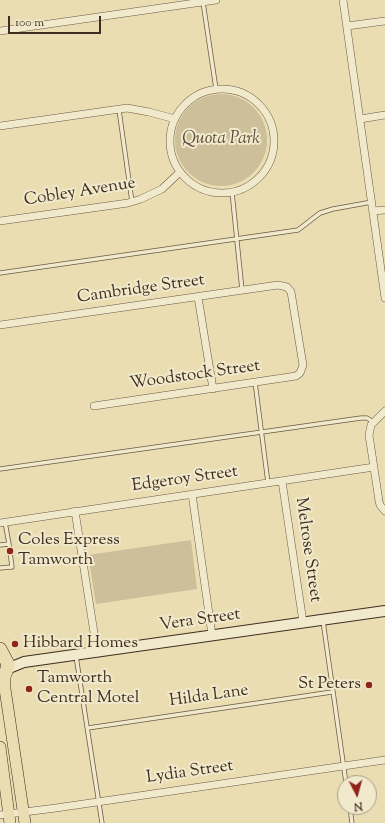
<!DOCTYPE html>
<html>
<head>
<meta charset="utf-8">
<style>
	body { margin:0 }
	#map { position:relative; width:385px; height:823px; overflow:hidden; background:#e9ddb1; font-family:"Sorts Mill Goudy",serif }
	canvas { display:block }
	.north { position:absolute; left:337px; top:775px; width:40px; height:40px; box-sizing:border-box; background:#f1e9cc; border:1px solid #aa9e88; border-radius:50%; rotate:174deg; font-size:11px; font-weight:700; line-height:16px; text-align:center; color:#3f2d21 }
	.north::after { content:''; display:block; margin:auto; width:14px; height:18px; background:#8f2418; clip-path:polygon(50% 0,100% 100%,50% 72%,0 100%) }
	.scale { position:absolute; left:8px; top:16px; width:93px; height:18px; box-sizing:border-box; border:2px solid #3f2d21; border-top:0; padding-left:5px; font-size:12px; line-height:14px; white-space:nowrap; color:#3f2d21; -webkit-text-stroke:3px #f1e9cc; paint-order:stroke }
</style>
</head>
<body>
<div id="map">
<canvas width="385" height="823"></canvas>
<div class="north">N</div>
<div class="scale">100 m</div>
</div>
<script>
const ctx = document.querySelector('canvas').getContext('2d');
ctx.lineJoin = 'round';
function fill(path, color) {
  ctx.fillStyle = color;
  ctx.fill(path, 'evenodd');
}
function toPath(rows) {
  const path = new Path2D();
  for (const r of rows) {
    if (r.length === 3) {
      path.moveTo(r[0] + r[2], r[1]);
      path.arc(r[0], r[1], r[2], 0, 2 * Math.PI);
      continue;
    }
    path.moveTo(r[0], r[1]);
    for (let i = 2; i < r.length; i += 2) path.lineTo(r[i], r[i + 1]);
  }
  return path;
}
function stroke(path, color, width, dash) {
  ctx.strokeStyle = color;
  ctx.lineWidth = width;
  ctx.lineCap = dash ? 'butt' : 'round';
  ctx.setLineDash(dash || []);
  ctx.stroke(path);
}
function write(font, color, halo, rows, align = 'center') {
  ctx.font = font + ' "Sorts Mill Goudy",serif';
  ctx.lineWidth = 4;
  ctx.setLineDash([]);
  ctx.textBaseline = 'middle';
  ctx.strokeStyle = halo;
  ctx.fillStyle = color;
  for (const [text, x, y, turn = 0] of rows) {
    ctx.save();
    ctx.translate(x, y);
    ctx.rotate((+turn || 0) * Math.PI / 180);
    ctx.textAlign = isNaN(turn) ? turn : align;
    if (halo) ctx.strokeText(text, 0, 0);
    ctx.fillText(text, 0, 0);
    ctx.restore();
  }
}
const green = toPath([
	[221,140,46],
	[191,540,197,589,96,604,88,555]
]);
const lane = toPath([
	[203,2,216,89],
	[119,110,132,202],
	[232,192,242,290],
	[0,273,298,230,320,213,333,209,372,202],
	[255,382,268,483],
	[0,469,361,418,367,418,373,422],
	[0,545,9,544,5,522],
	[0,568,12,567,9,544],
	[323,621,346,783],
	[76,656,102,823],
	[88,728,332,692],
	[350,807,352,823]
]);
const street = toPath([
	[343,0,385,298],
	[347,26,385,21],
	[0,31,216,0],
	[222,141,52],
	[360,119,385,115],
	[0,126,127,108,149,112,175,119],
	[373,211,385,210],
	[0,221,128,203,141,199,162,189,180,172],
	[198,297,213,389],
	[0,325,278,285,287,287,291,292,303,365,300,373,296,376,94,406],
	[385,411,371,425,369,435,379,501,380,505,385,511],
	[282,481,303,622],
	[192,494,212,635],
	[75,511,97,652],
	[0,523,374,467],
	[0,815,56,808,385,760]
]);
const secondary = toPath([
	[7,669,24,662,385,611]
]);
const primary = toPath([
	[5,674,5,689,25,823],
	[0,747,10,823]
]);
const highway = toPath([
	[0,649,8,664,7,669,5,674,0,677]
]);
const markers = [
	[10,551,4,"#8f2418"],
	[15,644,4,"#8f2418"],
	[369,685,4,"#8f2418"],
	[29,689,4,"#8f2418"]
];
const parkNames = [
	["Quota Park",221,140]
];
const streetNames = [
	["Cobley Avenue",80,193,-9],
	["Cambridge Street",141,290,-8],
	["Woodstock Street",195,376,-8],
	["Edgeroy Street",185,480,-8],
	["Melrose Street",307,550,82],
	["Vera Street",200,621,-8],
	["Hilda Lane",209,697,-8],
	["Lydia Street",190,773,-8]
];
const poiNames = [
	["Coles Express",18,541],
	["Tamworth",18,561],
	["Hibbard Homes",23,644],
	["Tamworth",37,679],
	["Central Motel",37,699],
	["St Peters",361,685,"right"]
];
fill(green, '#ccbf99');
stroke(lane, '#6a5945', 5);
stroke(street, '#6a5945', 8);
stroke(secondary, '#3f2d21', 12);
stroke(primary, '#3f2d21', 12);
stroke(highway, '#3f2d21', 14);
stroke(lane, '#f1e9cc', 3.5);
stroke(street, '#f1e9cc', 7);
stroke(secondary, '#f1e9cc', 10);
stroke(primary, '#e9ddb1', 11);
stroke(highway, '#e9ddb1', 13);
for (const [x, y, r, color] of markers) {
  const dot = new Path2D();
  dot.arc(x, y, r, 0, 2 * Math.PI);
  ctx.fillStyle = color;
  ctx.fill(dot);
  stroke(dot, '#f1e9cc', 1.5);
}
write('italic 17px', '#5b4a39', '#f1e9cc', parkNames);
write('17px', '#3f2d21', '#f1e9cc', streetNames);
write('17px', '#3f2d21', '#f1e9cc', poiNames, 'left');
</script>
</body>
</html>
